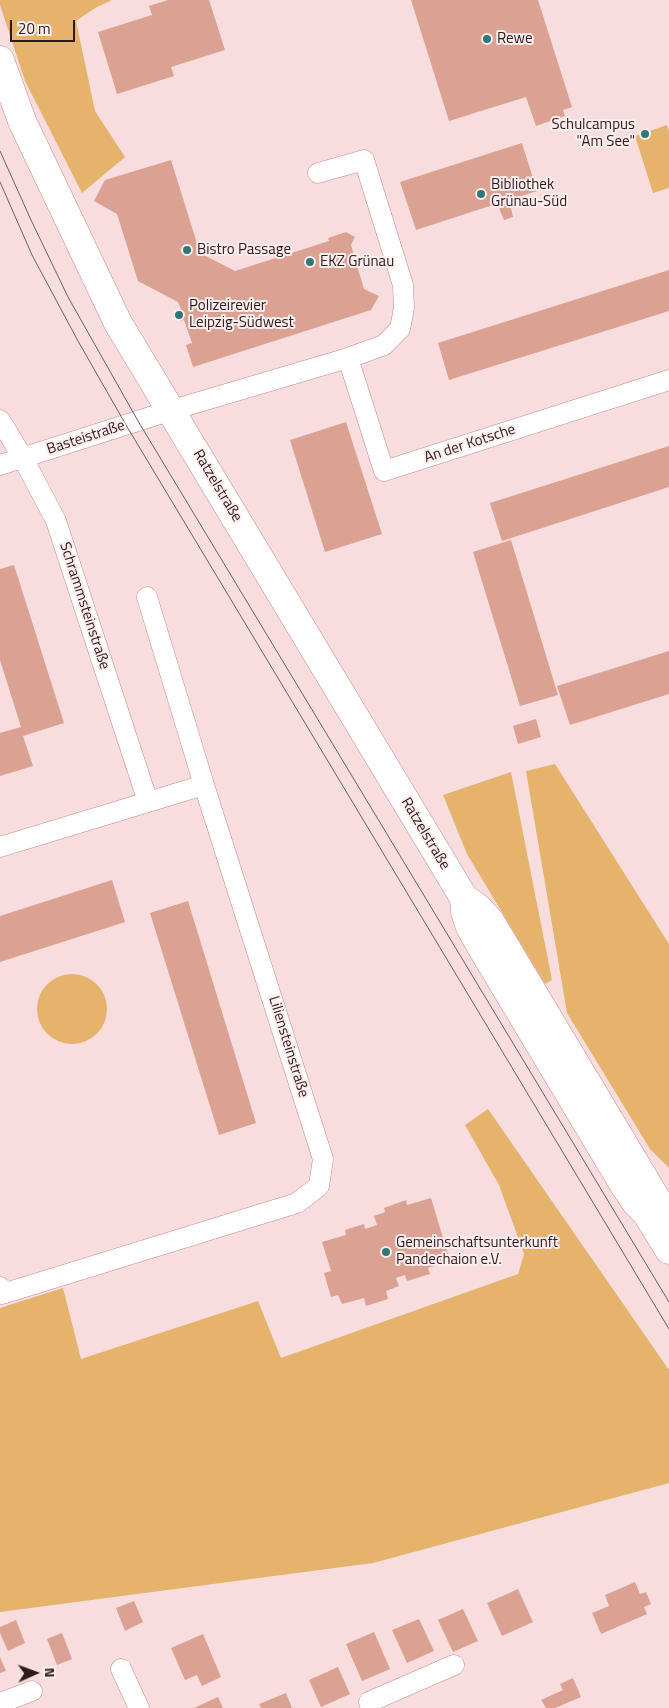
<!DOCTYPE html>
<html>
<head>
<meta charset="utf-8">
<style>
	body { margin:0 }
	#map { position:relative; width:669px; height:1708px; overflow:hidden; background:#f7ddde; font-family:"Titillium Web",sans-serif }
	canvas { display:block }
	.north { position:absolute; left:10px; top:1648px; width:50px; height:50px; -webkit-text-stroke:4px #fbeeee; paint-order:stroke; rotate:88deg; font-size:14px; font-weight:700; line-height:20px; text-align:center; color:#30191b }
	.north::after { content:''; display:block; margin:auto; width:18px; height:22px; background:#30191b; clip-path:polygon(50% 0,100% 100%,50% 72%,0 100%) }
	.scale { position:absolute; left:10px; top:20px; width:65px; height:22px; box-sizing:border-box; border:2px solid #30191b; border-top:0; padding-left:6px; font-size:15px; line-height:18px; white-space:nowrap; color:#30191b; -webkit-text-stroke:4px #fbeeee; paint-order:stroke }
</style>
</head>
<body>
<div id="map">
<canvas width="669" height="1708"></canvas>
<div class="north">N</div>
<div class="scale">20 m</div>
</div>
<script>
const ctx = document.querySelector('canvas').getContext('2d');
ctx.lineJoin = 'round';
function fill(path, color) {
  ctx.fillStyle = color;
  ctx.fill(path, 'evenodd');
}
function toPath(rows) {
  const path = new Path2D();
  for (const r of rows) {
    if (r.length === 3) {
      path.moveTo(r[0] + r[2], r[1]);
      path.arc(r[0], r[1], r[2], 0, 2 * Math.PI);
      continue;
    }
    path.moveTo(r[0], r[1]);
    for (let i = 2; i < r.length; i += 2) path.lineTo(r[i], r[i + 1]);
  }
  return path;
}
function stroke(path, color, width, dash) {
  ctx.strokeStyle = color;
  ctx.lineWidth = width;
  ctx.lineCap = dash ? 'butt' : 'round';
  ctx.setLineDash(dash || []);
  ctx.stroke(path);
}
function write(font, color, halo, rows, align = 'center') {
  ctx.font = font + ' "Titillium Web",sans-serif';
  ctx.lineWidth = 4;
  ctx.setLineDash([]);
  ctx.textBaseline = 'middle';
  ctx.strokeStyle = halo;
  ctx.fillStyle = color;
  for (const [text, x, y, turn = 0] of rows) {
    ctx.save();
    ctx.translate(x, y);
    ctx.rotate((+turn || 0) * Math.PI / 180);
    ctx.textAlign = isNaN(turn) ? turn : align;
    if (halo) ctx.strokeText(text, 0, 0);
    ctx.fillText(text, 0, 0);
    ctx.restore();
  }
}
const green = toPath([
	[0,0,112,0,95,8,76,21,95,111,125,157,82,193,25,81,0,5],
	[667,125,669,131,669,188,653,193,635,136],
	[555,764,669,944,669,1168,650,1149,567,1013,526,771],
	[511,772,552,980,545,984,467,854,443,795],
	[72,1009,35],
	[488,1109,669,1370,669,1483,373,1563,0,1612,0,1308,63,1288,81,1359,258,1301,281,1358,518,1274,524,1254,499,1185,465,1125]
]);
const building = toPath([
	[168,0,209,0,225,50,171,67,174,76,117,94,98,32,152,15,149,6],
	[411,0,538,0,572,107,563,110,565,116,536,126,526,97,449,121],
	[522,143,537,191,509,200,513,217,504,220,500,211,499,203,416,230,400,182],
	[171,160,200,253,235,271,329,241,328,238,346,232,355,237,351,245,364,289,379,296,371,310,193,367,186,345,192,343,184,320,180,321,177,319,175,314,177,310,181,309,178,302,138,281,117,214,94,201,105,180],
	[669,270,669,311,449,380,438,343],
	[346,422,382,534,325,552,290,440],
	[669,446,669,487,502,541,490,503],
	[511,540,558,695,520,706,473,552],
	[14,565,64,723,23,736,33,766,0,776,0,733,21,727,0,660,0,569],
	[669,651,669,694,570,725,557,686],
	[536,719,541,737,518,744,513,726],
	[112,880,125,922,0,962,0,916],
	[188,901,256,1123,219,1135,150,913],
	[431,1198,450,1261,428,1268,430,1274,407,1281,405,1275,396,1278,399,1286,386,1291,388,1299,366,1306,364,1298,342,1304,338,1295,331,1297,324,1273,331,1271,322,1242,346,1235,345,1230,364,1224,365,1229,377,1225,374,1216,385,1212,384,1208,406,1200,407,1205],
	[635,1582,640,1594,646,1592,651,1604,644,1607,647,1614,601,1634,592,1613,609,1606,605,1595],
	[518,1589,533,1622,502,1636,487,1603],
	[134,1601,143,1622,125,1631,116,1608],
	[463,1609,478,1641,453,1652,438,1620],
	[419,1619,434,1651,407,1663,392,1630],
	[16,1620,25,1643,8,1651,0,1633,0,1627],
	[374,1632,390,1669,362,1681,346,1644],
	[62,1633,72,1659,57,1665,47,1639],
	[203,1634,221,1677,202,1686,197,1675,185,1680,171,1648],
	[0,1657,6,1671,0,1673],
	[338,1667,350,1694,321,1707,309,1680],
	[573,1678,581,1697,555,1708,546,1708,541,1700,563,1690,560,1684],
	[286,1693,292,1708,261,1708,259,1704],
	[218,1697,223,1708,194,1708]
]);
const street = toPath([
	[318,173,364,160,403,285,404,308,400,329,384,345,348,358],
	[0,420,23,458,56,521,148,802],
	[0,465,172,410,348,358,384,471,669,380],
	[147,597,204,785],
	[0,847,204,785,323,1159,319,1186,297,1203,2,1294,0,1287],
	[121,1669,139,1708],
	[0,1703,32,1691],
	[371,1708,369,1702,454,1665]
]);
const secondary = toPath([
	[0,60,22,121,118,323,464,898,478,908,490,921,669,1220],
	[464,898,465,912,470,927,483,950,624,1185,636,1203,647,1214,669,1250]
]);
const tram = toPath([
	[0,151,31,220,68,297,138,421,669,1302],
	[0,182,32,255,78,341,126,425,669,1329]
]);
const markers = [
	[487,39,5,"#2f7878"],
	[645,134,5,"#2f7878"],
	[481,194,5,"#2f7878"],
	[187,250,5,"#2f7878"],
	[310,262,5,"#2f7878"],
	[179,315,5,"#2f7878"],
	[386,1252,5,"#2f7878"]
];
const poiNames = [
	["Rewe",497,39],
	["Schulcampus",635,125,"right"],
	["\"Am See\"",635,142,"right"],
	["Bibliothek",491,185],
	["Grünau-Süd",491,202],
	["Bistro Passage",197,250],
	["EKZ Grünau",320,262],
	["Polizeirevier",189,306],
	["Leipzig-Südwest",189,323],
	["Gemeinschaftsunterkunft",396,1243],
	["Pandechaion e.V.",396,1260]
];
const streetNames = [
	["Basteistraße",86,438,-18],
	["An der Kotsche",470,444,-18],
	["Ratzelstraße",217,486,59],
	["Schrammsteinstraße",84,606,72],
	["Ratzelstraße",425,834,59],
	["Liliensteinstraße",288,1047,73]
];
fill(green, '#e5b36c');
fill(building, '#dba192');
stroke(street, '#c58a8e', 21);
stroke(secondary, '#c58a8e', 29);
stroke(street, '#fff', 20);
stroke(secondary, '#fff', 28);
stroke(tram, '#735b5d', 1);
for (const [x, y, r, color] of markers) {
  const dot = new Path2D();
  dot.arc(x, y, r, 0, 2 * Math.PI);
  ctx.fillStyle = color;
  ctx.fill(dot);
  stroke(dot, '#fbeeee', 2);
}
write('15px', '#30191b', '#fbeeee', poiNames, 'left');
write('15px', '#30191b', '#fbeeee', streetNames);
</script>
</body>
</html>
